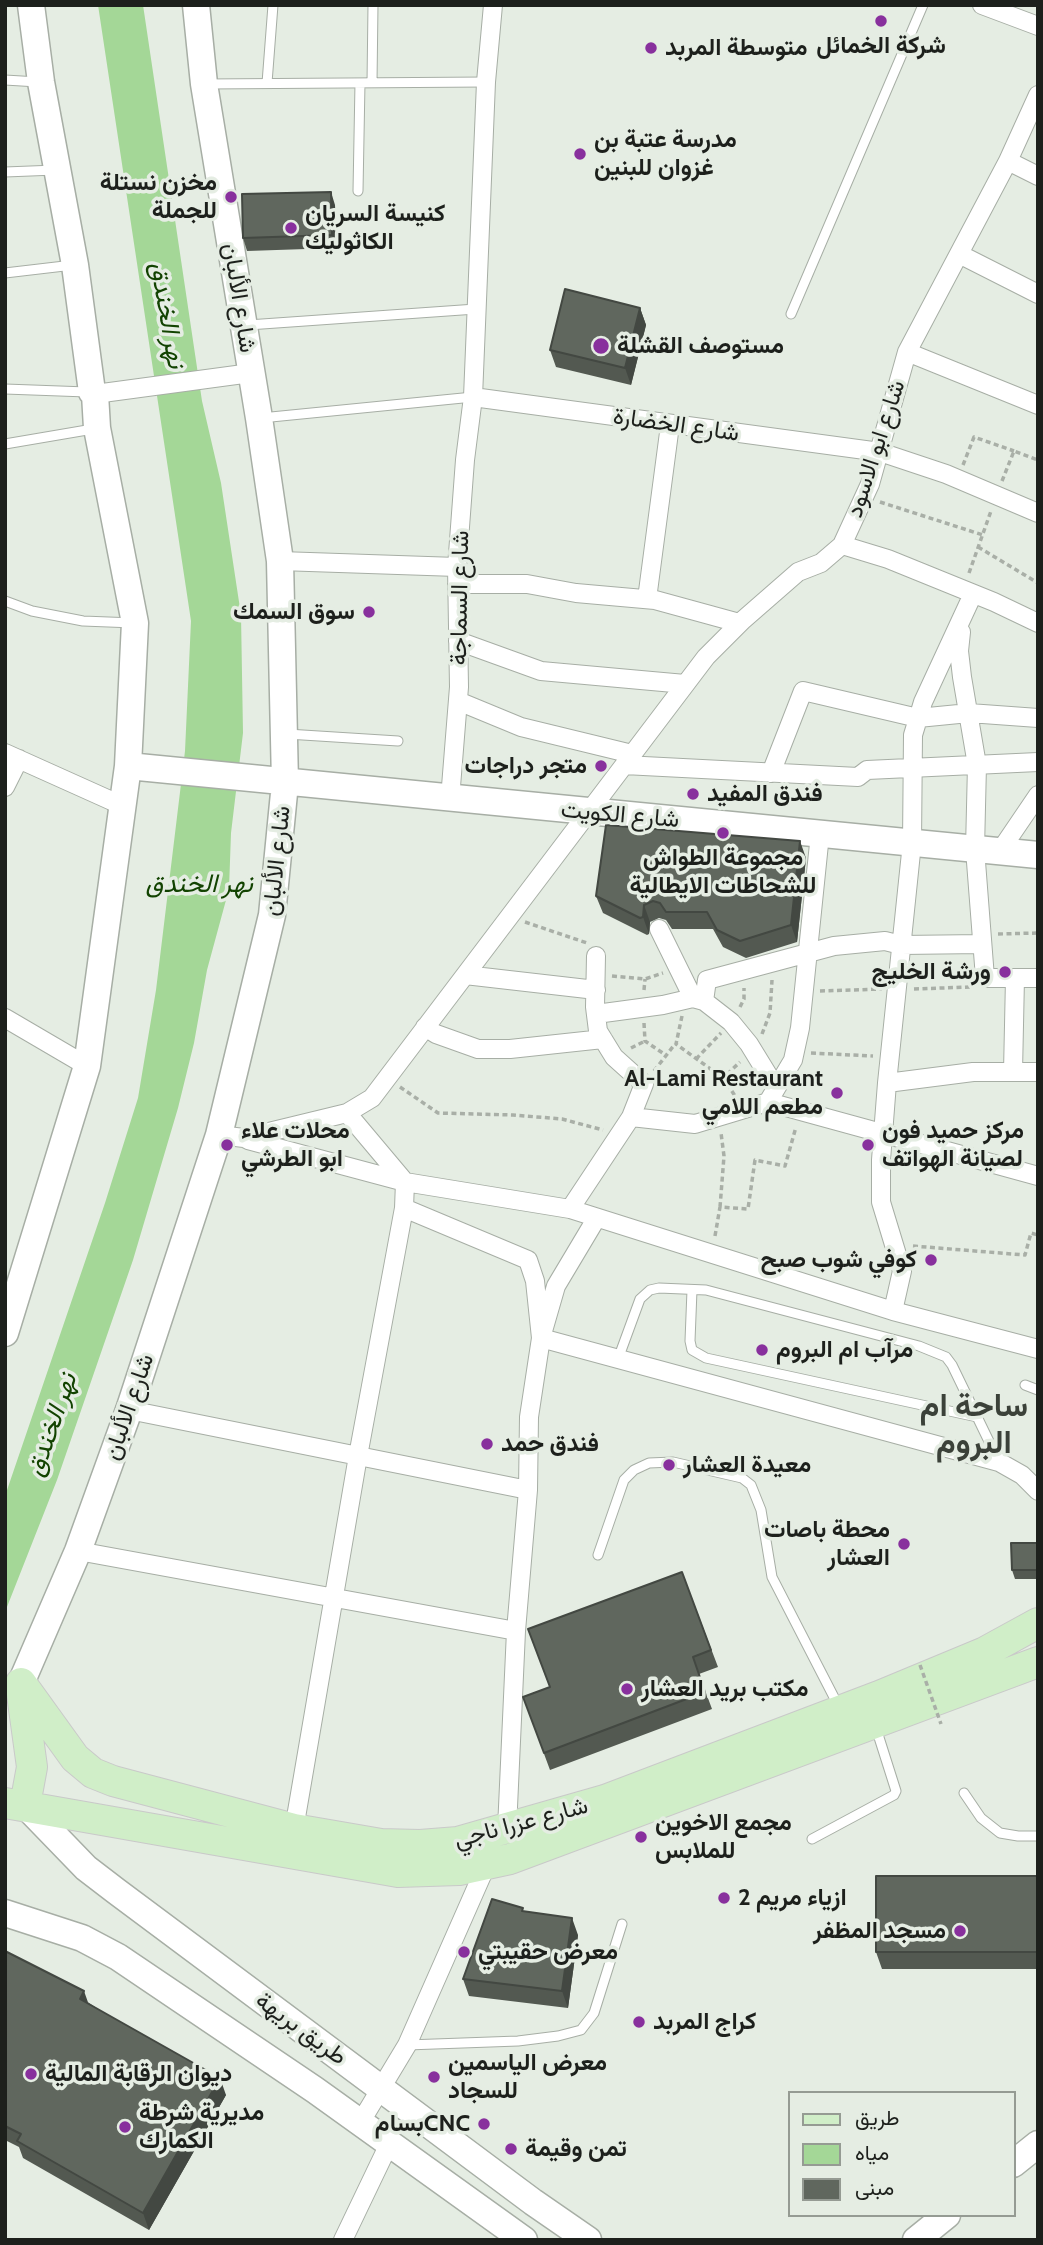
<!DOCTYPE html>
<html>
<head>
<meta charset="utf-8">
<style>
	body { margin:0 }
	#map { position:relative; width:1043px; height:2245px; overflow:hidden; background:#e5ede3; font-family:Cabin,Vazirmatn,sans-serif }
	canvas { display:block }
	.frame { position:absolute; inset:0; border:7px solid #1d201c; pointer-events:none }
	.legend { position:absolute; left:788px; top:2091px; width:228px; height:126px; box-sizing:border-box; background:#e5ede3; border:2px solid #959b93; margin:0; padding:9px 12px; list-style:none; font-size:21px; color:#1d201c }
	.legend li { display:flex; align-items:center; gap:14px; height:35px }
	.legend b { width:35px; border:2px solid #959b93 }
</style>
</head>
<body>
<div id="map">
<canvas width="1043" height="2245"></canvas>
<div class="frame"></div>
<ul class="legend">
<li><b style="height:9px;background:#d0eec8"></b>طريق</li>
<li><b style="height:19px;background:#a4d797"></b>مياه</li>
<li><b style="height:19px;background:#60675e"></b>مبنى</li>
</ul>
</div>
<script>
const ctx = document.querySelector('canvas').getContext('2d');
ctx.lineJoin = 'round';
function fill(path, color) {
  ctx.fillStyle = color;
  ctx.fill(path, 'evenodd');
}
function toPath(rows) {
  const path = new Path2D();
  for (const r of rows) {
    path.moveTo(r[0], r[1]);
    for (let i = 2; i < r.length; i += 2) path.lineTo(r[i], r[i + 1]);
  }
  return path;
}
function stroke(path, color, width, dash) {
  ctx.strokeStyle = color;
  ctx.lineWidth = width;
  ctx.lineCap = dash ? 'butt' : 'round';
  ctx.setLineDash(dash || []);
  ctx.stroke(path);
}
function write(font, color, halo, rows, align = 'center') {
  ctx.font = font + ' Cabin,Vazirmatn,sans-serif';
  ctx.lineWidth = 7;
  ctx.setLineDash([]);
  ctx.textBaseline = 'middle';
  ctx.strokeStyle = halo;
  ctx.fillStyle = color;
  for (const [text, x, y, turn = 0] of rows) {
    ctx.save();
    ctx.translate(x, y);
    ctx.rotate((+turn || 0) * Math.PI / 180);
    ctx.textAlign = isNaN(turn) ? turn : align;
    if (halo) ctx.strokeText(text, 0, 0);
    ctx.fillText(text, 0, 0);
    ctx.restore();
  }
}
const water = toPath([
	[98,5,143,5,202,401,221,483,241,615,243,733,231,833,229,889,207,970,194,1043,178,1108,133,1260,57,1480,5,1612,5,1496,105,1203,138,1098,156,990,185,751,191,621]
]);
const path = toPath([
	[963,465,974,437,1014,451],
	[1002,481,1014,451,1038,460],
	[880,502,983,535],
	[978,547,1038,583],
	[969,573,991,511],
	[525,922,587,943],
	[998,934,1038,933],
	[612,976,645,979,663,973],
	[914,989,970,987,971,985],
	[644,990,645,979],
	[820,991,882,989],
	[740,1007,744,999,744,988],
	[682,1016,676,1044,712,1070,730,1088,735,1096],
	[644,1023,645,1041,667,1056],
	[762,1034,770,1013,772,980],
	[631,1048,645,1041],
	[811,1053,873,1056],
	[696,1059,721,1033],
	[654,1071,675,1044],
	[721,1080,740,1062],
	[400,1087,438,1113,513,1115,562,1119,603,1130],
	[720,1207,724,1156,721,1133],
	[715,1236,720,1207,748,1209,755,1160,785,1166,796,1127],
	[913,1246,1025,1255,1031,1233,1038,1235]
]);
const lane = toPath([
	[5,80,38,82],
	[267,83,273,5],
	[372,83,373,5],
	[206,84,486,82],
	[5,172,56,170],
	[358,191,360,83],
	[5,273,73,265],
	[791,314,923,5],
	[248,325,476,309],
	[5,389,87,392],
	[261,418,473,397],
	[5,444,93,429],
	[5,601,32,611,83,621,134,623],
	[287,734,398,741],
	[692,1290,690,1341,692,1350,706,1358,977,1417],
	[618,1359,640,1299,650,1290,659,1288,706,1290,919,1346,946,1357,952,1365,998,1460],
	[1025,1385,1038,1390],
	[598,1555,624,1480,634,1470,649,1463,673,1462,742,1478,751,1485,761,1510,772,1577,839,1707],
	[964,1793,981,1818,1000,1833,1018,1836,1038,1836],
	[812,1839,894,1795,896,1791,876,1728],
	[407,2045,518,2041,558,2036,581,2030,594,2013,622,1924]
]);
const street = toPath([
	[982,5,1038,26],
	[1008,161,1038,176],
	[959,254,1038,294],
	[907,352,1038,405],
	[95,394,251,373],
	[473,397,880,452,946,474,1038,513],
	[842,545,888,559,994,602,1038,623],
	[280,561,457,567],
	[457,584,527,584,576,593,655,600,739,623],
	[647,599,670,425],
	[961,632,959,651,962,677,977,765,975,849,985,978,1038,978],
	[458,641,541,671,685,684],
	[458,701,521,727,632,754],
	[5,753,123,806],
	[624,765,858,777,867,770,1038,762],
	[771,773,803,691,918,718,969,713,1038,718],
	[5,787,19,759],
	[450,799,459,687,457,567,465,460,473,397,486,82,493,5],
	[1000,851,1038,795],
	[659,929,693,998],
	[465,975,596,990],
	[704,1001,707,980,834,946,885,941,901,945,982,944],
	[596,1014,663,1005,693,998,704,1001,731,1022,749,1044,776,1088],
	[5,1018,87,1066],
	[425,1027,436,1034,478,1049,510,1049,603,1039],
	[1013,1072,1015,978],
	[887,1083,973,1072,1038,1072],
	[768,1102,793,1060,800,1028,820,834],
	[347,1113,405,1182,570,1209,893,1311,1038,1349],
	[631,1117,695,1124,768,1102,1038,1176],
	[219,1135,244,1138,347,1113,372,1098,706,657,743,620,798,572,821,563,842,545,870,484,907,352,1008,161,1038,95],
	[248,1140,405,1182,404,1208,358,1456,294,1829],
	[404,1208,528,1260,535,1281,541,1338,999,1462,1022,1475,1038,1491],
	[570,1209,631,1117,644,1084,614,1057,598,1031,595,1007,596,956],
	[893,1311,902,1271,881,1202,881,1160,887,1083,912,843,913,735,923,702,973,594],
	[129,1410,528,1490],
	[78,1551,516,1631],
	[507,1829,516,1631,528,1490,529,1417,541,1338,556,1286,596,1219],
	[360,2123,407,2045,486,1866],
	[343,2240,389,2144]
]);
const secondary = toPath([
	[128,766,1038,855],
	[5,1333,87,1066,128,766,135,623,97,428,95,394,92,392,75,265,41,82,31,5],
	[21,1683,78,1551,129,1410,219,1135,272,915,285,783,280,561,259,418,204,84,196,5],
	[25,1805,86,1868,116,1891,533,2202,588,2240],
	[5,1913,82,1938,118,1957,315,2090,524,2240],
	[1013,2164,1038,2144],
	[916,2240,947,2215]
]);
const primary = toPath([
	[21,1683,75,1758,93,1773,113,1781,294,1829,381,1844,420,1845,458,1842,605,1800,879,1696,985,1652,1038,1623],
	[21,1687,32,1767,25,1805],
	[5,1803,398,1872,459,1870,510,1859,1038,1662]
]);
const pathBridge = toPath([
	[920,1665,941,1724]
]);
const wall = toPath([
	[335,205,336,248,247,251,243,238],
	[640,308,646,325,631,385,556,367,550,350],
	[806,858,797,942,746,958,723,947,713,929,672,929,666,920,659,918,650,922,649,934,647,935,603,913,596,896],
	[1038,1543,1038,1579,1015,1579,1012,1570],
	[682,1572,718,1667,699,1674,712,1709,550,1770,523,1697,550,1687],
	[1038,1876,1038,1969,882,1969,876,1952],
	[524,1911,578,1935,568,2008,469,1996,463,1979],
	[5,1951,89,2003,226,2095,149,2230,23,2158,19,2147,5,2140]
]);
const shadedWall = toPath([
	[331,192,335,205,336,248,332,235],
	[640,308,646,325,631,385,625,368],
	[800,841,806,858,797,942,791,925],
	[644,905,650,922,649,934,643,917],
	[572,1918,578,1935,568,2008,562,1991],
	[84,1991,90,2008,80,1999],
	[220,2078,226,2095,149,2230,143,2213]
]);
const building = toPath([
	[331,192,332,235,243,238,242,194,331,192],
	[565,289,640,308,625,368,550,350,565,289],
	[606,825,800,841,791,925,740,941,717,930,707,912,666,912,660,903,653,901,644,905,643,917,640,918,596,896,606,825],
	[1011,1543,1038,1543,1038,1570,1012,1570,1011,1543],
	[682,1572,711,1650,693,1657,705,1692,544,1753,523,1697,550,1687,528,1629,682,1572],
	[876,1876,1038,1876,1038,1952,876,1952,876,1876],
	[492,1899,523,1908,522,1911,572,1918,562,1991,463,1979,492,1899],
	[5,1951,84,1991,80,1999,220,2078,143,2213,17,2141,21,2134,5,2126,5,1951]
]);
const markers = [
	[881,21,7,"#88309d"],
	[651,48,7,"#88309d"],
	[580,154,7,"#88309d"],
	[231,197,7,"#88309d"],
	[291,228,7,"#88309d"],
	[601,346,9,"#88309d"],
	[369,612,7,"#88309d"],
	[601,766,7,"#88309d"],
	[693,794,7,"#88309d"],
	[723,833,7,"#88309d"],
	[1005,972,7,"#88309d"],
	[837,1093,7,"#88309d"],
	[227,1145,7,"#88309d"],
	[868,1145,7,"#88309d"],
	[931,1260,7,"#88309d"],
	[762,1350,7,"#88309d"],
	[487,1444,7,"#88309d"],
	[669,1465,7,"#88309d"],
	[904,1544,7,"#88309d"],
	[627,1689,7,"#88309d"],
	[641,1837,7,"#88309d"],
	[724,1898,7,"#88309d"],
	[960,1931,7,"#88309d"],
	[464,1952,7,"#88309d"],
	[639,2022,7,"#88309d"],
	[31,2074,7,"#88309d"],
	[434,2077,7,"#88309d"],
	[484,2124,7,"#88309d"],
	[125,2127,7,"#88309d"],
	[511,2149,7,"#88309d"]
];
const poiNames = [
	["شركة الخمائل",881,46,"center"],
	["متوسطة المربد",665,48],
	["مدرسة عتبة بن",594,140],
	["غزوان للبنين",594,168],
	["مخزن نستلة",217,183,"right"],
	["للجملة",217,211,"right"],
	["كنيسة السريان",305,214],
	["الكاثوليك",305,242],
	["مستوصف القشلة",617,346],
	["سوق السمك",355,612,"right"],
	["متجر دراجات",587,766,"right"],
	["فندق المفيد",707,794],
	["مجموعة الطواش",723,858,"center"],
	["للشحاطات الايطالية",723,886,"center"],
	["ورشة الخليج",991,972,"right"],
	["Al-Lami Restaurant",823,1079,"right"],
	["مطعم اللامي",823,1107,"right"],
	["محلات علاء",241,1131],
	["ابو الطرشي",241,1159],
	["مركز حميد فون",882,1131],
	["لصيانة الهواتف",882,1159],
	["كوفي شوب صبح",917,1260,"right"],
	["مرآب ام البروم",776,1350],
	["فندق حمد",501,1444],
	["معيدة العشار",683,1465],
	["محطة باصات",890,1530,"right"],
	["العشار",890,1558,"right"],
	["مكتب بريد العشار",641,1689],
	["مجمع الاخوين",655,1823],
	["للملابس",655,1851],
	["ازياء مريم 2",738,1898],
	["مسجد المظفر",946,1931,"right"],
	["معرض حقيبتي",478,1952],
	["كراج المربد",653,2022],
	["معرض الياسمين",448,2063],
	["للسجاد",448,2091],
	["ديوان الرقابة المالية",45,2074],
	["مديرية شرطة",139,2113],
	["الكمارك",139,2141],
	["بسامCNC",470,2124,"right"],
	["تمن وقيمة",525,2149]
];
const streetNames = [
	["شارع الألبان",239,298,81],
	["شارع الخضارة",676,425,8],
	["شارع ابو الاسود",876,449,-72],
	["شارع السماجة",460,598,-89],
	["شارع الكويت",620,815,5],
	["شارع الألبان",277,861,-84],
	["شارع الألبان",129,1407,-71],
	["شارع عزرا ناجي",521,1823,-15],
	["طريق بريهة",301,2029,36]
];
const waterNames = [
	["نهر الخندق",167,315,80],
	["نهر الخندق",199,884],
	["نهر الخندق",52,1425,-71]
];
const districtNames = [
	["ساحة ام",974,1407],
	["البروم",974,1444]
];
fill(water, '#a4d797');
stroke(lane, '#a7aea5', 11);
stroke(street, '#a7aea5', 20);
stroke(secondary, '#a7aea5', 29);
stroke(primary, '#c9c9c9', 32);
stroke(path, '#a9afa7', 3.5, [5, 3.5]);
stroke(lane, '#fff', 9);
stroke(street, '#fff', 18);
stroke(secondary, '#fff', 26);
stroke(primary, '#d0eec8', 30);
stroke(pathBridge, '#a9afa7', 3.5, [5, 3.5]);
fill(wall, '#535951');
fill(shadedWall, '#434842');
fill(building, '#60675e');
stroke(building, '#434842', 2);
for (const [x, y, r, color] of markers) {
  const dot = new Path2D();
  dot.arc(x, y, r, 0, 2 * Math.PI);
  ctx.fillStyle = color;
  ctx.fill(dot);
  stroke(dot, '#e5ede3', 2.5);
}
write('bold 24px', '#1d201c', '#e5ede3', poiNames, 'left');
write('24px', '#1d201c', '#e5ede3', streetNames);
write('italic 26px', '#124301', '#e5ede3', waterNames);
write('bold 32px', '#3b4139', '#e5ede3', districtNames);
</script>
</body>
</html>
